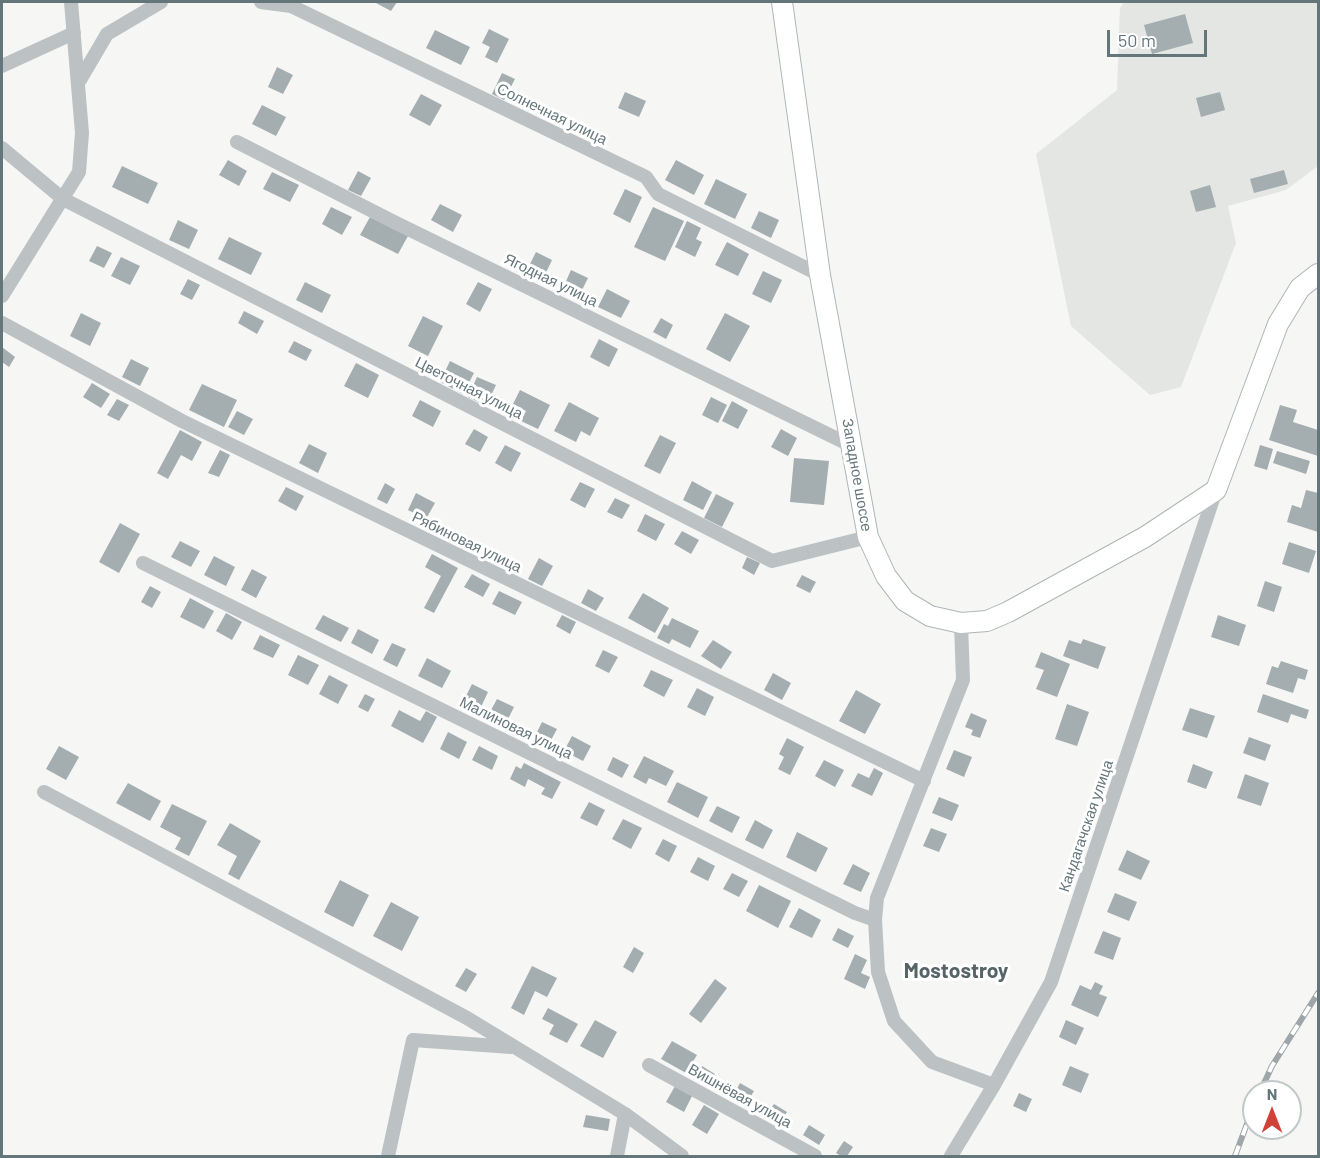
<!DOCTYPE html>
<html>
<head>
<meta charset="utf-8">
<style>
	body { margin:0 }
	#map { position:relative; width:1320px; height:1158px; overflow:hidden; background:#f6f6f4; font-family:Barlow,sans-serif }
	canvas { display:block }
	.frame { position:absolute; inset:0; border:3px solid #65767b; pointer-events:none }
	.north { position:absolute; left:1242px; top:1080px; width:60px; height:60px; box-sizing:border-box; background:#fff; border:2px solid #c1c8ca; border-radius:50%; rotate:0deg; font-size:16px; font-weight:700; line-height:24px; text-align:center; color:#65767b }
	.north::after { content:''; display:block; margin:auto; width:21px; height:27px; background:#d0413a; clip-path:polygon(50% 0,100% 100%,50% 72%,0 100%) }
	.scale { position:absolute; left:1107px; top:30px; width:100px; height:27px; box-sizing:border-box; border:3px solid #65767b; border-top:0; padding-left:8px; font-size:18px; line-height:21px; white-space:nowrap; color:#65767b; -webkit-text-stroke:4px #fff; paint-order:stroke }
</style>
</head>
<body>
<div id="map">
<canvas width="1320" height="1158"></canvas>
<div class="frame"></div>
<div class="north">N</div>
<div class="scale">50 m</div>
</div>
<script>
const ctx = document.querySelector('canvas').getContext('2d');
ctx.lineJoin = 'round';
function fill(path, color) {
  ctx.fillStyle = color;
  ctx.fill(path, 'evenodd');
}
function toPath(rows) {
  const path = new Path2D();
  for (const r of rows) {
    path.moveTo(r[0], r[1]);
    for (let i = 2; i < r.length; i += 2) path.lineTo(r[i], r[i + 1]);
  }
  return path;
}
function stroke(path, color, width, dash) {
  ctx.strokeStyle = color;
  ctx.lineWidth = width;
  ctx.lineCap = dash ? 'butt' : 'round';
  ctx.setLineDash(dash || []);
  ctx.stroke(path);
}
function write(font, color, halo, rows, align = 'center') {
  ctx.font = font + ' Barlow,sans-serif';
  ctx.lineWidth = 6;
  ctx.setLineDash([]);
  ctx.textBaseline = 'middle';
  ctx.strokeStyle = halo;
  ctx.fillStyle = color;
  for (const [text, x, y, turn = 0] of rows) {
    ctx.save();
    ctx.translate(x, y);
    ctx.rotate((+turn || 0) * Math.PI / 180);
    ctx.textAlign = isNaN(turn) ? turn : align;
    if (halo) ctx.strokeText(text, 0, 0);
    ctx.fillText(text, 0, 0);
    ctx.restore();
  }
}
const built = toPath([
	[1124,2,1318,2,1318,166,1286,190,1228,206,1236,243,1181,387,1150,395,1071,326,1036,154,1117,90,1120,8]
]);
const building = toPath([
	[374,2,397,2,391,11],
	[1185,14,1193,43,1152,54,1144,25],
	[489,29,509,39,497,63,485,57,490,47,482,43],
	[435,30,470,47,461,65,426,48],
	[277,67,293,75,283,94,268,87],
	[502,73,515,79,504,100,492,94],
	[625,92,646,101,639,117,618,108],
	[1220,92,1225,110,1201,117,1196,98],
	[421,94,442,105,430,126,409,115],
	[262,105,286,117,276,136,252,124],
	[228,160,247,171,239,186,219,175],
	[676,160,704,175,694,195,665,180],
	[122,166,158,183,148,204,112,187],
	[1284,170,1288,184,1254,193,1250,179],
	[358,171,371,178,361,196,348,190],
	[272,172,299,185,290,202,263,189],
	[716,179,747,194,735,219,704,204],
	[1210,185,1216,207,1196,212,1190,191],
	[625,189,642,197,630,223,613,214],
	[440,204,462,215,453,232,431,220],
	[331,207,352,217,342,235,322,224],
	[653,207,684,221,665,261,634,247],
	[759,211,779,220,771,238,751,228],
	[370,217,408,236,398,254,360,235],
	[178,220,198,230,189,249,169,240],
	[687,221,701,228,696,239,702,242,695,257,675,247],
	[229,237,262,253,251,275,218,259],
	[727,242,749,254,738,276,715,265],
	[97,246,112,253,104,268,89,261],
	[536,252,552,260,542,281,526,272],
	[121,257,140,266,130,285,111,276],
	[571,270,588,278,579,296,563,288],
	[763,271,782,280,771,303,752,294],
	[188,279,200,285,192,300,180,294],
	[305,282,331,295,322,313,296,300],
	[478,282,492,289,480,312,466,304],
	[607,289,630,301,621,318,598,307],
	[244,311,264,321,257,334,238,323],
	[81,313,101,323,90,346,70,336],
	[725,313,750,326,730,362,706,349],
	[423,316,443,326,428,356,408,346],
	[661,318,673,325,666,339,653,332],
	[599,339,618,349,609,367,590,357],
	[294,341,312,350,306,361,288,352],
	[2,347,15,357,9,367,2,362],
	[131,359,149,368,140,386,122,377],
	[450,361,474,373,463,394,440,382],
	[356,363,379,375,368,398,344,386],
	[477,377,496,385,486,406,468,397],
	[92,383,110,394,101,408,83,397],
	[202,384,237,400,224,427,189,410],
	[520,390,550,405,538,429,521,421,526,411,513,404],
	[711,397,727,405,718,423,702,415],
	[117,399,129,405,119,421,107,415],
	[420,400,441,411,433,427,412,416],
	[732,401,748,410,738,429,722,421],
	[569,402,599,418,590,436,581,431,576,442,554,431],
	[1280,405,1297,410,1293,422,1318,430,1318,456,1269,440],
	[237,411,253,419,244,435,228,427],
	[474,429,488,437,480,452,465,444],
	[781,429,797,438,788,456,771,447],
	[180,430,202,442,192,461,181,455,168,479,157,473],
	[660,435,676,443,660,474,644,466],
	[309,444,327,453,318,473,299,463],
	[505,445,521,453,511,472,495,463],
	[1260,445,1273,449,1267,470,1254,466],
	[220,450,230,455,219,477,208,473],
	[1277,451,1310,461,1306,474,1273,463],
	[794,458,829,461,824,505,790,502],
	[692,481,712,492,703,510,683,500],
	[580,482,595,489,585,508,570,500],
	[385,483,395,489,387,504,377,499],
	[286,487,304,496,296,511,278,501],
	[1306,490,1318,493,1318,532,1287,522,1292,505,1301,508],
	[416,493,435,503,426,519,408,510],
	[716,494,734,503,722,527,704,518],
	[615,498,630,505,622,519,607,512],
	[645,514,665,524,656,541,637,531],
	[120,523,140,534,119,573,99,562],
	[682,531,699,540,691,554,674,544],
	[180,541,200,551,191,567,171,557],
	[1289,542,1316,551,1309,573,1282,564],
	[432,554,458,568,434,613,424,608,441,576,425,567],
	[214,556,235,567,226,586,204,575],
	[747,557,760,563,754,575,742,568],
	[539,558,553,566,542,586,528,579],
	[252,569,267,577,256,598,241,590],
	[472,574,490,584,483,597,464,587],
	[802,575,816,582,810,593,796,586],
	[1265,581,1282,587,1274,612,1257,606],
	[150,586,161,592,152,608,141,602],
	[588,589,604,598,596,611,581,603],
	[499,591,522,602,515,615,492,604],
	[643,593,669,608,655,633,628,618],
	[190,598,214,611,204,629,180,617],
	[226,613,242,622,232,640,216,631],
	[323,615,349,628,341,642,315,629],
	[562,615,576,622,570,634,556,626],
	[1218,615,1246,625,1239,646,1211,637],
	[672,618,699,631,690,648,672,639,669,644,657,638,664,624,668,626],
	[358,629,379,640,372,654,351,643],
	[260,635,280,645,273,658,253,649],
	[1083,639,1106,647,1098,669,1063,656,1069,640,1081,644],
	[713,640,732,652,721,669,701,656],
	[392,643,406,649,397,667,383,660],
	[603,650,618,657,609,673,595,666],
	[1041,652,1070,664,1057,697,1036,689,1044,670,1035,667],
	[298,655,319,665,308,685,288,675],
	[427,658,451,671,442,688,418,676],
	[1281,661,1308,670,1305,680,1298,678,1293,693,1266,684,1272,666,1278,668],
	[651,670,673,680,664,697,643,686],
	[773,673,791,683,782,700,764,690],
	[329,675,348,685,338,704,319,694],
	[472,684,488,692,481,707,465,698],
	[697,688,714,697,705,716,687,707],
	[856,690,881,704,865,734,839,721],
	[365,694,375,699,368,712,358,707],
	[1263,694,1309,710,1306,719,1291,714,1288,723,1257,712],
	[497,699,514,707,507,721,490,712],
	[1067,704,1089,712,1077,746,1055,739],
	[1190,708,1215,716,1207,738,1182,730],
	[399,710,420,721,426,711,437,717,423,743,391,726],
	[971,713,987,720,980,738,971,735,973,730,965,727],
	[542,722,557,729,550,742,536,734],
	[448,732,467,742,459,759,440,749],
	[572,736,591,746,583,761,564,751],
	[1249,737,1271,745,1265,761,1243,753],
	[787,738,804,747,790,775,778,769,784,757,779,754],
	[59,746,79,757,66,780,46,769],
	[479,746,498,756,492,770,472,760],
	[954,750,972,757,964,777,946,769],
	[644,756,674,771,666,786,649,778,646,784,633,777],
	[613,757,629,765,622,778,607,770],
	[824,760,844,770,835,787,815,776],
	[524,763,561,782,552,799,541,794,545,788,528,779,525,787,510,779,516,766,521,769],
	[1193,764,1213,772,1206,789,1187,782],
	[874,768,883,773,872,796,851,786,858,773,869,778],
	[1245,774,1269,783,1261,806,1237,798],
	[677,782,708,797,698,818,667,802],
	[128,783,161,801,150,821,116,803],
	[939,797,959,805,952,821,932,813],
	[589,802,605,810,597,826,580,818],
	[172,804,207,821,189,856,175,849,181,838,160,827],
	[717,806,740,817,732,833,709,821],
	[623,819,642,828,631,849,612,839],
	[755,820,773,830,763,849,745,840],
	[230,823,261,841,239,880,228,874,237,856,217,845],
	[931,828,947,834,939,852,923,846],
	[797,832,828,848,816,872,786,857],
	[663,839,677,846,669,862,655,854],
	[1127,850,1150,861,1141,880,1118,870],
	[698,857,715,866,708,881,690,872],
	[853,864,870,873,861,892,843,884],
	[732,873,748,881,739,897,723,889],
	[340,880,369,895,353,927,324,912],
	[759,885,791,901,778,928,746,911],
	[1115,893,1137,902,1129,921,1107,912],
	[391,902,419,917,402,951,373,936],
	[799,908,821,920,812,938,789,927],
	[838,928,854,936,848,948,832,940],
	[1103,931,1121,938,1113,960,1094,953],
	[634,947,644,953,633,973,623,967],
	[855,954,867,960,861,973,870,977,865,989,844,979],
	[532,966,557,978,547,997,535,991,524,1015,511,1008],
	[466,968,477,974,466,992,455,986],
	[715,979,727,988,701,1023,689,1014],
	[1095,982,1103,986,1099,994,1107,997,1098,1017,1071,1005,1080,985,1091,990],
	[548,1008,578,1024,567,1043,549,1034,554,1025,542,1019],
	[595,1020,617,1032,603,1058,580,1046],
	[1066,1020,1084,1028,1076,1045,1059,1037],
	[672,1041,697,1055,686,1073,661,1059],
	[702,1066,715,1074,707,1086,694,1079],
	[1070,1066,1089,1074,1081,1093,1062,1085],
	[740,1083,754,1091,745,1106,732,1098],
	[675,1086,692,1096,684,1112,666,1102],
	[1019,1093,1032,1099,1026,1112,1013,1106],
	[774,1104,787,1112,779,1124,766,1116],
	[704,1105,719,1114,707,1134,692,1125],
	[586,1115,610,1119,608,1131,583,1127],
	[809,1125,825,1135,819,1145,803,1135],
	[844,1141,853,1147,847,1156,841,1156,836,1153]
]);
const minor = toPath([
	[261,2,291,6,646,177,658,194,820,275],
	[2,66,74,33],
	[80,80,107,34,161,2],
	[237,142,396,223,852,446],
	[2,148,63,199,772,561,868,537],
	[2,296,79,172,82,133,71,2],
	[2,323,182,421,924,781],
	[143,563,855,913,875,920],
	[961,623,963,680,877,898,875,920,878,972,894,1021,932,1062,994,1085],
	[44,792,467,1018,625,1114,682,1156],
	[649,1065,815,1156],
	[388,1156,413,1040,511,1047],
	[617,1156,625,1114],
	[951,1156,994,1085,1051,982,1216,490]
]);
const secondary = toPath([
	[782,2,820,275,868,537,886,576,905,601,930,616,961,623,987,621,1008,612,1145,537,1216,490,1278,324,1300,288,1318,274]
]);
const rail = toPath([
	[1260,1092,1272,1066,1318,993],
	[1235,1156,1254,1105]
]);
const streetNames = [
	["Солнечная улица",552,114,26],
	["Ягодная улица",551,280,26],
	["Цветочная улица",469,388,27],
	["Западное шоссе",857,475,80],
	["Рябиновая улица",467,542,26],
	["Малиновая улица",516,728,26],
	["Кандагачская улица",1086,826,-71],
	["Вишнёвая улица",740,1096,29]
];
const districtNames = [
	["Mostostroy",956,971]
];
fill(built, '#e4e6e4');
fill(building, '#a4adb0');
stroke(secondary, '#aeb5b8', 22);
stroke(minor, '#bcc1c3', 14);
stroke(secondary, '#fff', 20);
stroke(rail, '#9ea6a9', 6);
stroke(rail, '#fff', 4, [11]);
write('15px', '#65767b', '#fff', streetNames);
write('bold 21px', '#566367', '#fff', districtNames);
</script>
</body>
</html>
